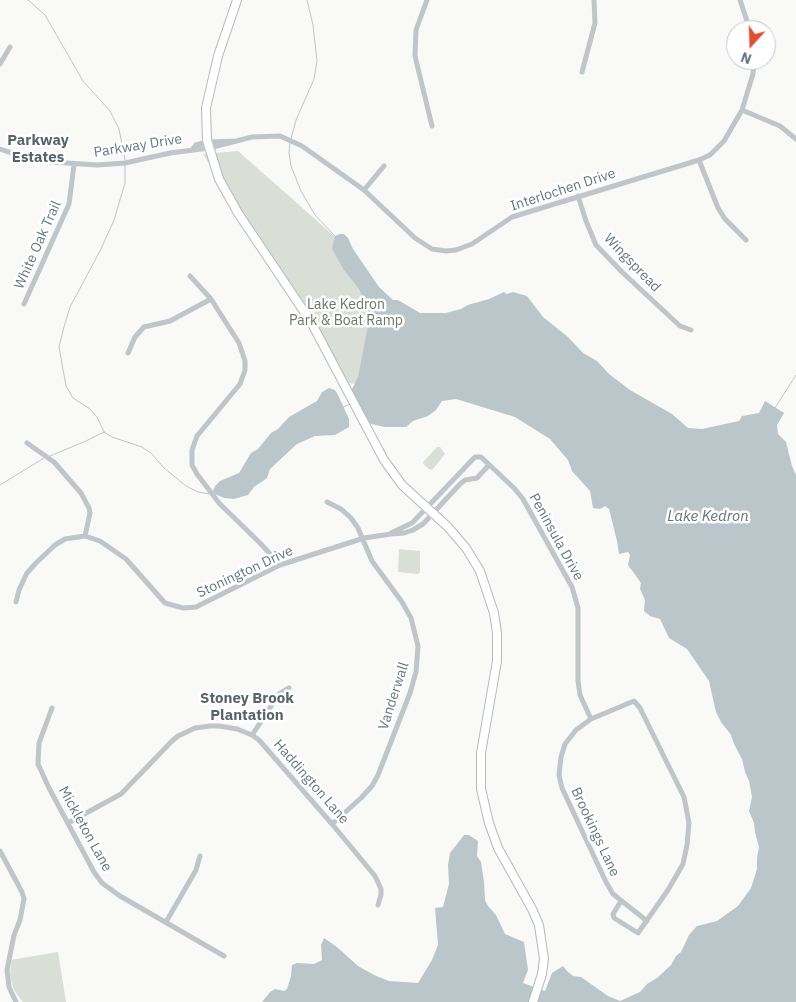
<!DOCTYPE html>
<html>
<head>
<meta charset="utf-8">
<style>
  body { margin:0 }
  #map { position:relative; width:796px; height:1002px; overflow:hidden; background:#f9f9f7; font-family:"IBM Plex Sans",sans-serif }
  canvas { display:block }
  .north { position:absolute; left:726px; top:20px; width:50px; height:50px; box-sizing:border-box; background:#fff; border:1px solid #c1c9cd; border-radius:50%; rotate:200deg; font-size:14px; font-weight:700; line-height:20px; text-align:center; color:#657781 }
  .north::after { content:''; display:block; margin:auto; width:18px; height:22px; background:#dd4f33; clip-path:polygon(50% 0,100% 100%,50% 72%,0 100%) }
</style>
</head>
<body>
<div id="map">
<canvas width="796" height="1002"></canvas>
<div class="north">N</div>
</div>
<script>
const ctx = document.querySelector('canvas').getContext('2d');
ctx.lineJoin = 'round';
function paint(path, color) {
  ctx.fillStyle = color;
  ctx.fill(path, 'evenodd');
}
function shape(rows) {
  const path = new Path2D();
  for (const r of rows) {
    path.moveTo(r[0], r[1]);
    for (let i = 2; i < r.length; i += 2) path.lineTo(r[i], r[i + 1]);
  }
  return path;
}
function stroke(path, color, width, dash) {
  ctx.strokeStyle = color;
  ctx.lineWidth = width;
  ctx.lineCap = dash ? 'butt' : 'round';
  ctx.setLineDash(dash || []);
  ctx.stroke(path);
}
function label(font, color, halo, rows, align = 'center') {
  ctx.font = font + ' "IBM Plex Sans",sans-serif';
  ctx.lineWidth = 5;
  ctx.setLineDash([]);
  ctx.textBaseline = 'middle';
  ctx.strokeStyle = halo;
  ctx.fillStyle = color;
  for (const [text, x, y, turn = 0] of rows) {
    ctx.save();
    ctx.translate(x, y);
    ctx.rotate((+turn || 0) * Math.PI / 180);
    ctx.textAlign = isNaN(turn) ? turn : align;
    if (halo) ctx.strokeText(text, 0, 0);
    ctx.fillText(text, 0, 0);
    ctx.restore();
  }
}
paint(shape([
  [238,151,341,242,384,295,362,386,340,380,203,154],
  [437,447,440,447,445,454,432,470,429,469,424,465,423,462],
  [399,549,420,551,420,572,418,574,398,572],
  [58,952,66,1002,23,1002,14,990,10,976,11,960]
]), '#d9ded6');
paint(shape([
  [340,234,344,234,348,238,353,249,379,287,393,300,398,300,420,313,446,313,461,309,468,305,489,299,504,292,507,294,513,292,527,296,543,317,568,337,583,353,597,361,609,374,630,390,672,414,688,428,702,429,739,421,742,416,759,413,765,401,784,413,777,425,778,434,786,442,792,466,796,475,796,1002,262,1002,270,992,275,989,284,991,287,989,291,976,292,965,297,963,314,964,322,960,321,945,324,938,337,947,358,966,374,975,389,981,418,983,432,960,438,945,435,908,443,907,449,884,448,865,450,853,464,835,469,835,478,841,477,856,481,862,484,882,485,900,488,906,496,915,505,934,524,942,528,970,523,983,545,991,552,973,563,966,567,971,573,976,581,977,608,996,620,1001,640,992,647,984,657,978,671,965,676,956,681,952,689,935,697,926,717,921,738,906,751,888,757,869,757,858,759,847,755,832,754,823,749,811,752,797,749,781,745,772,742,759,734,744,731,735,721,722,716,712,709,681,687,649,669,638,660,619,650,616,644,611,645,600,640,589,641,583,628,565,630,555,628,552,619,554,617,541,609,509,605,506,600,509,593,508,590,491,572,471,568,460,550,439,515,417,456,399,442,401,436,410,428,416,413,421,406,427,385,427,371,424,352,396,352,389,358,377,369,321,367,306,359,289,344,270,332,249,335,236],
  [329,388,335,390,338,395,349,419,349,427,335,435,315,436,297,444,270,469,267,478,254,487,248,495,234,499,224,498,215,494,213,491,215,486,220,481,239,473,251,453,258,449,271,433,278,429,289,417,317,401,322,392]
]), '#bac6ca');
stroke(shape([
  [28,0,45,15,83,81,110,111,119,129,125,160],
  [291,139,296,120,314,79,317,61,313,25,307,0],
  [290,142,289,153,291,166,301,191,315,215,335,236],
  [125,164,125,183,114,220,101,249,70,307,64,327,59,347,66,386,73,398,90,409,97,417,104,432,112,437,142,447,152,454,164,468,186,486,198,492,210,494],
  [343,407,350,404],
  [775,408,796,375],
  [50,456,86,441,104,432],
  [0,485,44,458]
]), '#bac6ca', 1);
const secondary = shape([
  [237,0,218,56,206,108,207,140,219,179,238,213,311,322,384,460,402,485,448,527,466,548,480,571,494,613,497,633,497,661,481,753,481,789,489,823,498,848,532,909,539,925,544,959,542,974,533,1002]
]);
stroke(secondary, '#b3b9bd', 10);
stroke(shape([
  [427,0,416,30,415,56,432,126],
  [740,0,750,30],
  [0,64,10,47],
  [582,72,595,23,594,0],
  [742,110,780,126,796,139],
  [0,149,27,158,52,162,97,165,125,163,170,153,209,148,252,137,280,136,302,146,364,190,415,238,432,249,446,251,456,250,472,244,512,217,699,160,710,155,724,141,742,110,753,74,754,60],
  [192,150,196,145,207,142,236,141],
  [699,160,718,208,725,219,746,240],
  [364,190,384,166],
  [578,196,586,221,596,245,622,272,680,326,691,330],
  [190,276,211,299,239,343,245,361,245,370,240,384,197,436,192,450,192,465,197,474,219,503,261,544,280,565],
  [24,304,69,204,74,165],
  [128,353,135,337,144,327,170,321,211,299],
  [27,443,54,462,81,493,89,508,90,513,85,536],
  [327,502,341,509,351,518,358,528,372,561,402,602,411,618,418,646,416,672,410,693,378,775,372,786,361,798,332,824],
  [391,533,412,523,475,457,481,457,514,488,523,499,572,587,578,608,578,681,580,695,591,719],
  [16,602,19,590,27,573,36,563,55,545,65,539,85,536,100,541,126,559,165,603,183,608,196,607,280,565,364,538,391,534,404,533,413,530,423,524,460,484,465,480,477,478,489,465],
  [52,708,39,743,38,764,49,788,94,872,102,883,120,896,224,956],
  [252,735,279,694,289,688],
  [68,823,121,794,172,741,178,736,195,728,210,726,219,726,237,729,252,735,259,740,332,824,375,876,381,889,381,895,378,905],
  [0,851,22,892,24,899,20,920,14,935,7,970,9,987,16,1002],
  [621,901,613,914,614,918,638,933,668,890,683,864,687,845,689,823,684,797,640,708,634,701,591,719,576,730,565,744,561,757,559,775,562,788,606,882,613,894,647,921],
  [166,922,196,870,200,856]
]), '#c0c5c9', 5);
stroke(secondary, '#fff', 8);
label('14px', '#657781', '#fff', [
  ["Parkway Drive",138,146,-9],
  ["Interlochen Drive",563,190,-18],
  ["White Oak Trail",38,245,-66],
  ["Wingspread",632,263,46],
  ["Peninsula Drive",556,537,61],
  ["Stonington Drive",245,572,-25],
  ["Vanderwall",394,696,-72],
  ["Haddington Lane",311,782,49],
  ["Mickleton Lane",85,829,61],
  ["Brookings Lane",595,832,65]
]);
label('14px', '#697964', '#fff', [
  ["Lake Kedron",346,305],
  ["Park & Boat Ramp",346,321]
]);
label('bold 15px', '#57646c', '#fff', [
  ["Parkway",38,141],
  ["Estates",38,158],
  ["Stoney Brook",247,699],
  ["Plantation",247,716]
]);
label('italic 15px', '#60767b', '#fff', [
  ["Lake Kedron",708,517]
]);
</script>
</body>
</html>
